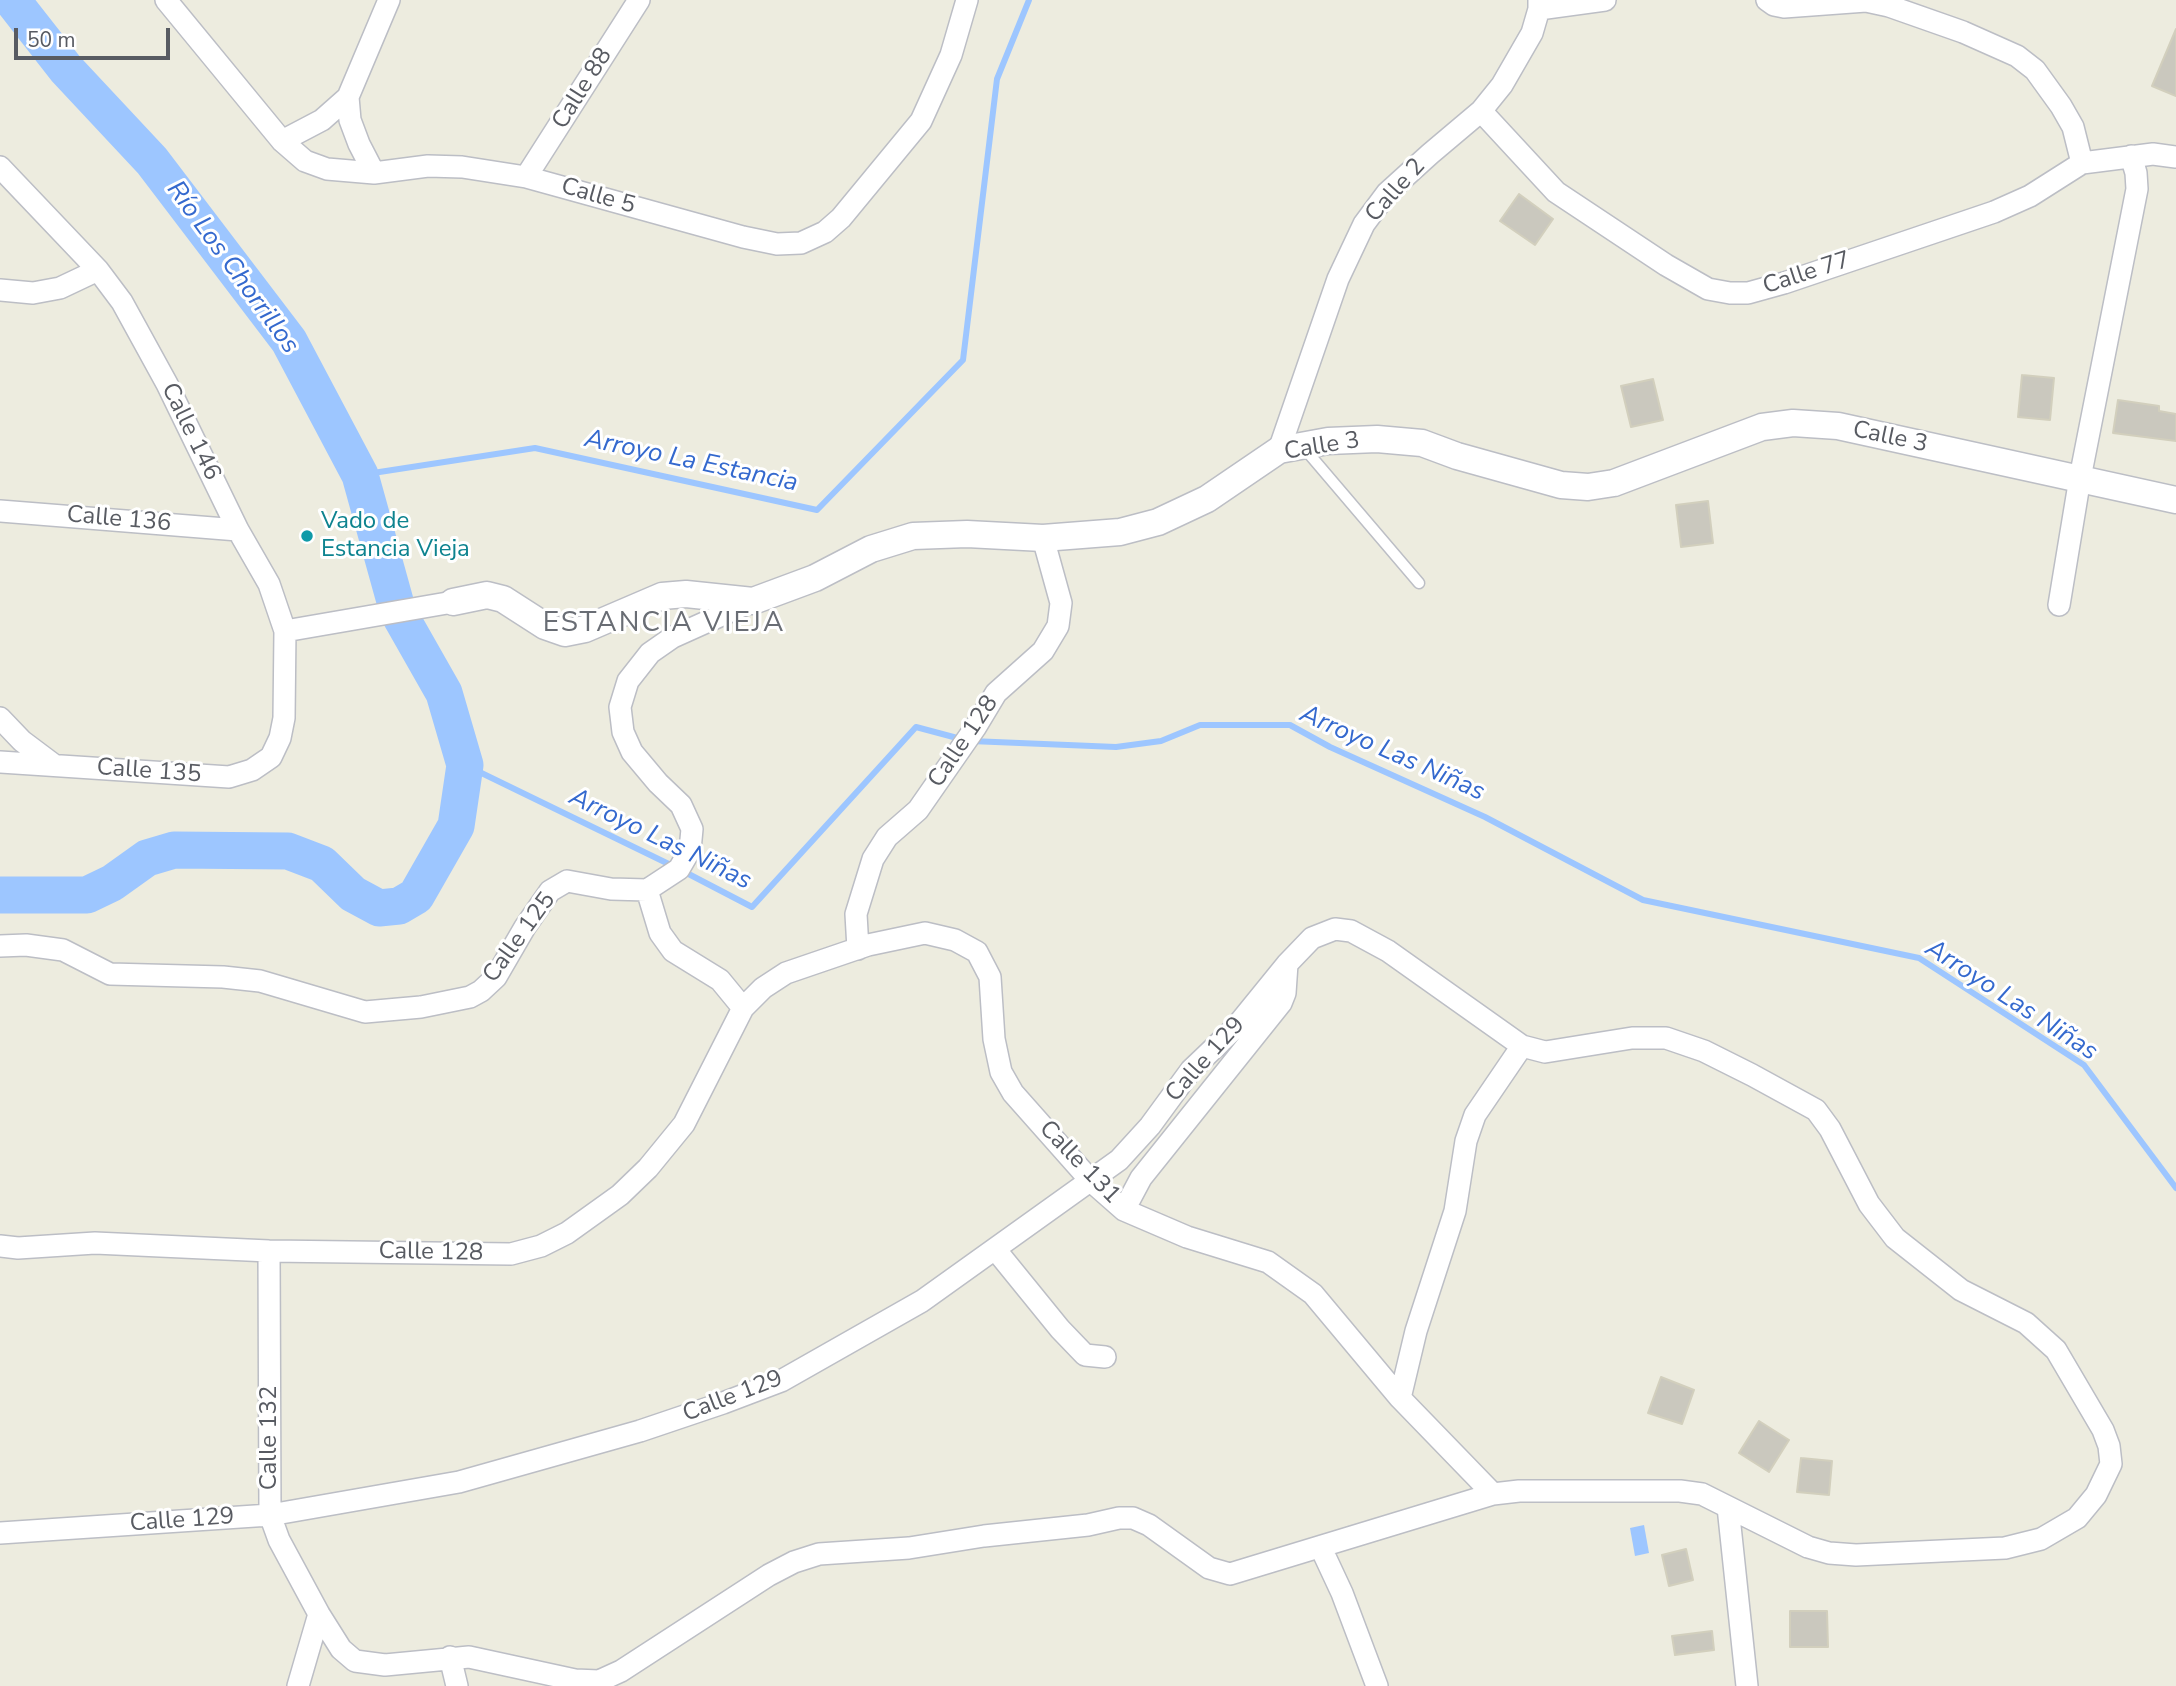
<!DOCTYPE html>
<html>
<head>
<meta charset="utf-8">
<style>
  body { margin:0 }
  #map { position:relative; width:2176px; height:1686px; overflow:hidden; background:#edecdf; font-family:"Nunito Sans",sans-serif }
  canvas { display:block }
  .scale { position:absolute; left:14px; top:28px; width:156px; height:32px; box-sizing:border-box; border:4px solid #585b62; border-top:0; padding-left:9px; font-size:21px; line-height:24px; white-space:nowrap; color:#585b62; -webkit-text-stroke:5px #fff; paint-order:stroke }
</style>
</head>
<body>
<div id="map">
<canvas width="2176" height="1686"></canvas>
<div class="scale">50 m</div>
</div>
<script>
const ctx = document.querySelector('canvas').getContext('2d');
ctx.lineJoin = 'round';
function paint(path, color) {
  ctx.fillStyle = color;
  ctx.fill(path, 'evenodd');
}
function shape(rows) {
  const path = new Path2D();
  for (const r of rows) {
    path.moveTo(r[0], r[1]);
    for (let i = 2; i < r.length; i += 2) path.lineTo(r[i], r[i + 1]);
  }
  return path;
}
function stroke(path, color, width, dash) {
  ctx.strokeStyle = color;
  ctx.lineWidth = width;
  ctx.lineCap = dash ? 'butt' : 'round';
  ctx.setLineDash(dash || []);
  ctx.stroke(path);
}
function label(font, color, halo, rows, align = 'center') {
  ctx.font = font + ' "Nunito Sans",sans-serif';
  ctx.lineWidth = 6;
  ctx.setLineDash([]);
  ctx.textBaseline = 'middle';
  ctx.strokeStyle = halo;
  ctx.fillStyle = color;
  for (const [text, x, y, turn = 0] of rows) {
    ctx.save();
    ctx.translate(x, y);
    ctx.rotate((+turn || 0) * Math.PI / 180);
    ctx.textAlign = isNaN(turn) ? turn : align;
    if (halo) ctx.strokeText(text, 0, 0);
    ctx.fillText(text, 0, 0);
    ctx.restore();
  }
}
paint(shape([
  [1644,1525,1649,1553,1635,1556,1630,1528]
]), '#9dc6ff');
stroke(shape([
  [360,475,535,448,817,510,963,360,997,79,1029,0],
  [971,741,1116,747,1161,741,1200,725,1290,725,1330,747,1485,817,1643,900,1919,958,2084,1065,2176,1188],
  [465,765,679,869,752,907,916,727,961,739]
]), '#9dc6ff', 6);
stroke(shape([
  [0,895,87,895,112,883,147,858,174,850,288,851,322,864,353,894,379,908,399,906,416,896,456,826,465,765,444,693,398,612,360,475,289,341,152,161,66,69,12,0]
]), '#9dc6ff', 37);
const building = shape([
  [2176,29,2176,96,2152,86,2176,29],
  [1519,194,1553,219,1535,245,1500,221,1519,194],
  [2022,375,2054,378,2050,420,2018,417,2022,375],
  [1653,379,1663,420,1631,427,1621,386,1653,379],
  [2118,400,2159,406,2159,411,2176,414,2176,441,2113,433,2118,400],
  [1708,501,1713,543,1681,547,1676,505,1708,501],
  [1661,1377,1694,1390,1682,1424,1648,1413,1661,1377],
  [1759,1421,1789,1440,1769,1472,1739,1453,1759,1421],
  [1801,1458,1832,1461,1829,1495,1797,1492,1801,1458],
  [1686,1549,1693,1580,1669,1586,1662,1555,1686,1549],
  [1790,1611,1827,1611,1828,1647,1790,1647,1790,1611],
  [1712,1631,1714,1650,1675,1655,1672,1636,1712,1631]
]);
paint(building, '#cac8be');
stroke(building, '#d2cfbd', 2);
const service = shape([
  [1304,448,1419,583]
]);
const minor = shape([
  [166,0,282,141,305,161,327,169,374,173,428,166,462,167,526,177,743,237,777,244,801,243,825,232,841,218,921,121,951,55,967,0],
  [1767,0,1774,5,1784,7,1866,1,1889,6,1963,32,2017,56,2035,70,2061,106,2073,127,2082,163],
  [1539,9,1605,0],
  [348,97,350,120,359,144,374,173],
  [1481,111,1556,192,1666,265,1708,289,1730,293,1748,293,1784,283,1994,212,2030,196,2082,163,2153,154,2176,157],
  [282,141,322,120,348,97,389,0],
  [0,167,98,270,122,302,167,384,238,530,269,584,285,631,284,718,280,738,271,757,252,770,229,777,0,762],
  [526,177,639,0],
  [0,290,33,293,60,288,98,270],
  [1279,450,1338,279,1364,224,1387,193,1430,154,1481,111,1502,85,1532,33,1539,9,1539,0],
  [0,511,238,530],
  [2059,605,2080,478,2137,189,2136,173,2131,156],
  [285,631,453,602],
  [0,718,22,741,54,765],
  [647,890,660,933,673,951,720,980,743,1008],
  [0,946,26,945,63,950,110,974,223,977,260,981,365,1012,421,1007,470,997,481,991,496,977,525,927,550,891,567,881,611,889,647,890,679,869,690,850,692,829,681,805,658,783,632,752,623,732,620,707,628,681,650,653,673,637,753,601],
  [858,949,856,914,873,859,887,837,918,810,975,728,996,693,1043,651,1058,626,1061,603,1043,538],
  [1124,1210,1141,1178,1281,1003,1285,993,1287,964],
  [0,1246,18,1248,95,1243,269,1251,511,1254,541,1246,567,1233,620,1195,648,1168,684,1124,743,1008,763,988,786,973,868,945,925,933,955,940,977,952,990,977,994,1039,1001,1072,1013,1093,1091,1181,1124,1210,1187,1237,1268,1262,1313,1294,1400,1398,1493,1494],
  [995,1249,1060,1329,1085,1355,1105,1357],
  [1400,1398,1416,1331,1455,1211,1466,1141,1475,1115,1522,1046],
  [1728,1507,1747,1686],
  [0,1533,270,1515,459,1482,640,1431,723,1403,781,1381,922,1301,1119,1160,1150,1126,1191,1070,1235,1028,1287,964,1312,938,1335,929,1351,931,1388,951,1522,1046,1545,1052,1632,1038,1666,1038,1704,1051,1752,1075,1816,1110,1830,1129,1869,1204,1895,1238,1961,1290,2026,1323,2056,1350,2103,1430,2109,1446,2111,1464,2096,1495,2077,1518,2041,1539,2005,1548,1856,1555,1829,1553,1808,1547,1702,1494,1680,1491,1519,1491,1493,1494,1230,1574,1209,1568,1149,1525,1133,1518,1119,1518,1088,1525,984,1536,909,1548,819,1554,794,1562,769,1575,621,1671,599,1681,575,1680,469,1657,385,1665,355,1661,341,1649,319,1614,279,1540,270,1515,269,1251],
  [1321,1548,1342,1593,1377,1686],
  [450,1657,457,1686],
  [298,1686,319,1614]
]);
const tertiary = shape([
  [453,602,487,595,503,599,545,626,565,633,585,629,662,596,686,594,753,601,815,578,871,549,913,536,967,534,1043,538,1120,532,1158,522,1207,499,1279,450,1328,441,1377,439,1422,443,1457,456,1561,485,1588,487,1614,483,1762,427,1793,423,1838,426,2176,500]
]);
stroke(service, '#bcbec5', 13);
stroke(minor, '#bcbec5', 24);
stroke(tertiary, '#bcbec5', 29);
stroke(service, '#fff', 10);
stroke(minor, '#fff', 21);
stroke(tertiary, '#fff', 26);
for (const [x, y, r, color] of [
  [307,536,7,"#0f9aa8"]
]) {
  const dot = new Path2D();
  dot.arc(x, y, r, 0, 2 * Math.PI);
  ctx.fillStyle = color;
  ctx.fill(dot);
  stroke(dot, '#fff', 2.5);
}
label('24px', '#585b62', '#fff', [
  ["Calle 88",583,89,-58],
  ["Calle 2",1396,191,-48],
  ["Calle 5",598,197,16],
  ["Calle 77",1807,274,-18],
  ["Calle 146",190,432,64],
  ["Calle 3",1890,438,12],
  ["Calle 3",1322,447,-9],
  ["Calle 136",119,520,5],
  ["Calle 128",964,742,-56],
  ["Calle 135",149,772,4],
  ["Calle 125",520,938,-54],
  ["Calle 129",1206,1060,-48],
  ["Calle 131",1079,1163,46],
  ["Calle 128",431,1253,1],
  ["Calle 129",733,1397,-21],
  ["Calle 132",270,1438,-90],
  ["Calle 129",182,1521,-4]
]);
label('24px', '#0d838f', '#fff', [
  ["Vado de",321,522],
  ["Estancia Vieja",321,550]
], 'left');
label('italic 26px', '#3469ce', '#fff', [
  ["Río Los Chorrillos",232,268,54],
  ["Arroyo La Estancia",691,462,12],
  ["Arroyo Las Niñas",1392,754,24],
  ["Arroyo Las Niñas",660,840,26],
  ["Arroyo Las Niñas",2011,1001,33]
]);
ctx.letterSpacing = '2px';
label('28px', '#696d74', '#fff', [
  ["ESTANCIA VIEJA",664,624]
]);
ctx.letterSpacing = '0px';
</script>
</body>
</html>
